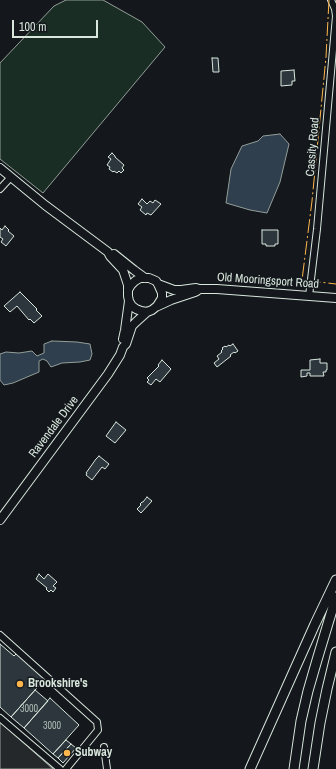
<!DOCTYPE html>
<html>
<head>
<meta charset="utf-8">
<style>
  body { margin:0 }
  #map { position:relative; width:336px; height:769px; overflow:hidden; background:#14181c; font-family:"Archivo Narrow",sans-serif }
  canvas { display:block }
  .scale { position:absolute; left:12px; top:20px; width:86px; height:18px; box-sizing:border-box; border:2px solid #d8e6dc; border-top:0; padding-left:5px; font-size:12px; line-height:14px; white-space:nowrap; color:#d8e6dc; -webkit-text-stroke:3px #14181c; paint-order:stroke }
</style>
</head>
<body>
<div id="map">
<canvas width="336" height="769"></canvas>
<div class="scale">100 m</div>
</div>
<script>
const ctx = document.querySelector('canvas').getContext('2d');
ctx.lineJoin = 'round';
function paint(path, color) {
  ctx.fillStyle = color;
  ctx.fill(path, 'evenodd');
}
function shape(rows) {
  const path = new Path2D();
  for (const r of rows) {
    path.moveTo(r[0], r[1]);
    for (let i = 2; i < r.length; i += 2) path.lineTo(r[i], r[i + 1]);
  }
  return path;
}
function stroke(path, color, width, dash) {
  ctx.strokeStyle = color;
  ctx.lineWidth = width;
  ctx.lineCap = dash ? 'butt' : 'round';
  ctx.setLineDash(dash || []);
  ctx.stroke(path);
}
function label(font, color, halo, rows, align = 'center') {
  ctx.font = font + ' "Archivo Narrow",sans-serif';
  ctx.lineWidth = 3;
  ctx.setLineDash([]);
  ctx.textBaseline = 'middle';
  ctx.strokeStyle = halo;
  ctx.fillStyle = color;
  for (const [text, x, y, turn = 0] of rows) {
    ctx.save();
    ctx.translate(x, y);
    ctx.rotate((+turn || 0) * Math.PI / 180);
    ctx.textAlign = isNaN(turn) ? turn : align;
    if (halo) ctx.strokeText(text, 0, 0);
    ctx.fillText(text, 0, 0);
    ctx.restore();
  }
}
const green = shape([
  [66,0,103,0,142,22,165,47,43,193,0,159,0,63,54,6,66,0]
]);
paint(green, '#1a2d24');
stroke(green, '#939e99', 1);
const parking = shape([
  [0,722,53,769,0,769,0,722]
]);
paint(parking, '#24282b');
stroke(parking, '#939e99', 1);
const water = shape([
  [280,134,289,144,280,182,267,213,250,210,226,203,231,169,242,146,258,141,263,136,280,134],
  [52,341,77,342,90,344,92,354,90,360,80,362,62,363,51,367,47,361,43,359,39,361,39,372,13,383,4,385,0,380,0,354,6,352,19,353,32,351,37,356,44,353,44,344,52,341]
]);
paint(water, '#2f3f4d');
stroke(water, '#939e99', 1);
const building = shape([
  [212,58,218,58,219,72,213,72,212,58],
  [294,70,295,81,292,81,292,85,281,86,281,71,294,70],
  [112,153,115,156,115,157,124,165,122,168,124,170,121,173,119,171,117,173,114,171,113,172,109,169,110,167,107,165,111,159,108,157,112,153],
  [142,199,147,204,150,201,153,203,155,200,161,204,151,215,147,213,146,215,140,210,142,207,138,204,142,199],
  [5,226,9,230,8,231,14,236,6,246,1,242,3,239,0,237,0,228,2,230,5,226],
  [262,230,278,230,278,244,275,244,275,246,266,246,266,244,262,244,262,230],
  [20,292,37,309,36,310,42,316,34,323,30,319,29,320,17,306,10,312,4,306,20,292],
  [233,344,238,351,235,353,234,352,230,355,231,356,217,367,214,363,219,359,217,356,222,352,221,351,223,349,222,348,225,346,226,347,229,345,230,346,233,344],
  [320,359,320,363,327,363,327,370,326,370,326,372,323,372,324,376,310,376,310,373,307,373,307,376,301,377,301,370,310,370,310,360,320,359],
  [162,360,171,369,160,382,156,379,151,385,147,382,149,380,147,378,159,366,158,365,162,360],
  [116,422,126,430,115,443,106,436,116,422],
  [99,456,109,464,105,469,102,467,92,480,86,475,87,473,86,473,96,459,99,456],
  [147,497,152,501,141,513,137,509,141,505,140,504,142,502,143,502,147,497],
  [39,574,44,579,48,574,57,582,53,586,56,588,53,592,51,590,49,592,46,589,47,588,36,579,39,574],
  [0,644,14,656,17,653,45,679,11,717,0,707,0,644],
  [35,690,48,701,24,728,11,717,35,690],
  [50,698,79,725,53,754,24,728,50,698],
  [66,740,71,744,58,758,53,754,66,740],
  [71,744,76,748,63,763,58,758,71,744]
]);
paint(building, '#2c363c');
stroke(building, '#d8e6dc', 1);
const minor = shape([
  [0,189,11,177],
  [309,296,317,229,336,16,335,9,331,0],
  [0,635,97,722,98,730,66,769],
  [0,718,60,769],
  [104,747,107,769]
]);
const major = shape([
  [0,168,45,205,108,252,110,256,123,270,128,285,128,296,129,301,132,306,136,309,141,311,147,312,152,310,157,306,162,298,162,293,158,284,156,281,149,278,140,278,135,281,131,285,128,290],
  [114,254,134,270,145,278],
  [158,284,174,290,181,290,196,288,199,289,217,289,336,298],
  [158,306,171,300,195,292,197,291],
  [123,339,125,330,129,301],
  [0,520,108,374,120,355,123,347,126,344,132,326,136,322,147,312]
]);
const highway = shape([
  [250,769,315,624,336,580],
  [294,769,301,721,308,691,317,660,336,597],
  [313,769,320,723,327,689,336,652]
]);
stroke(minor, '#d8e6dc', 8);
stroke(major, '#d8e6dc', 10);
stroke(highway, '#d8e6dc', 11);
stroke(minor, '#14181c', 6);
stroke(major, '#14181c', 8);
stroke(highway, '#14181c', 9);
stroke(shape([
  [329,0,326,57,312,201,302,280,336,284]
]), '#ffb74d', 1, [14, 3, 2, 3]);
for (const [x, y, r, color] of [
  [20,684,4,"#ffb74d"],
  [67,753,4,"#ffb74d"]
]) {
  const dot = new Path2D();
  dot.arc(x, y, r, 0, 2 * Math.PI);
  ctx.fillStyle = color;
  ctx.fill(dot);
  stroke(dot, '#14181c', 1.5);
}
label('10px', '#adbab4', null, [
  ["3000",29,709],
  ["3000",52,726]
]);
label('12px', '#d8e6dc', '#14181c', [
  ["Cassity Road",313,147,-85],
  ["Old Mooringsport Road",268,281,4],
  ["Ravendale Drive",54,427,-53]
]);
label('bold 12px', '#d8e6dc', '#14181c', [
  ["Brookshire's",28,684],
  ["Subway",75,753]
], 'left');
</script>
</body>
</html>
